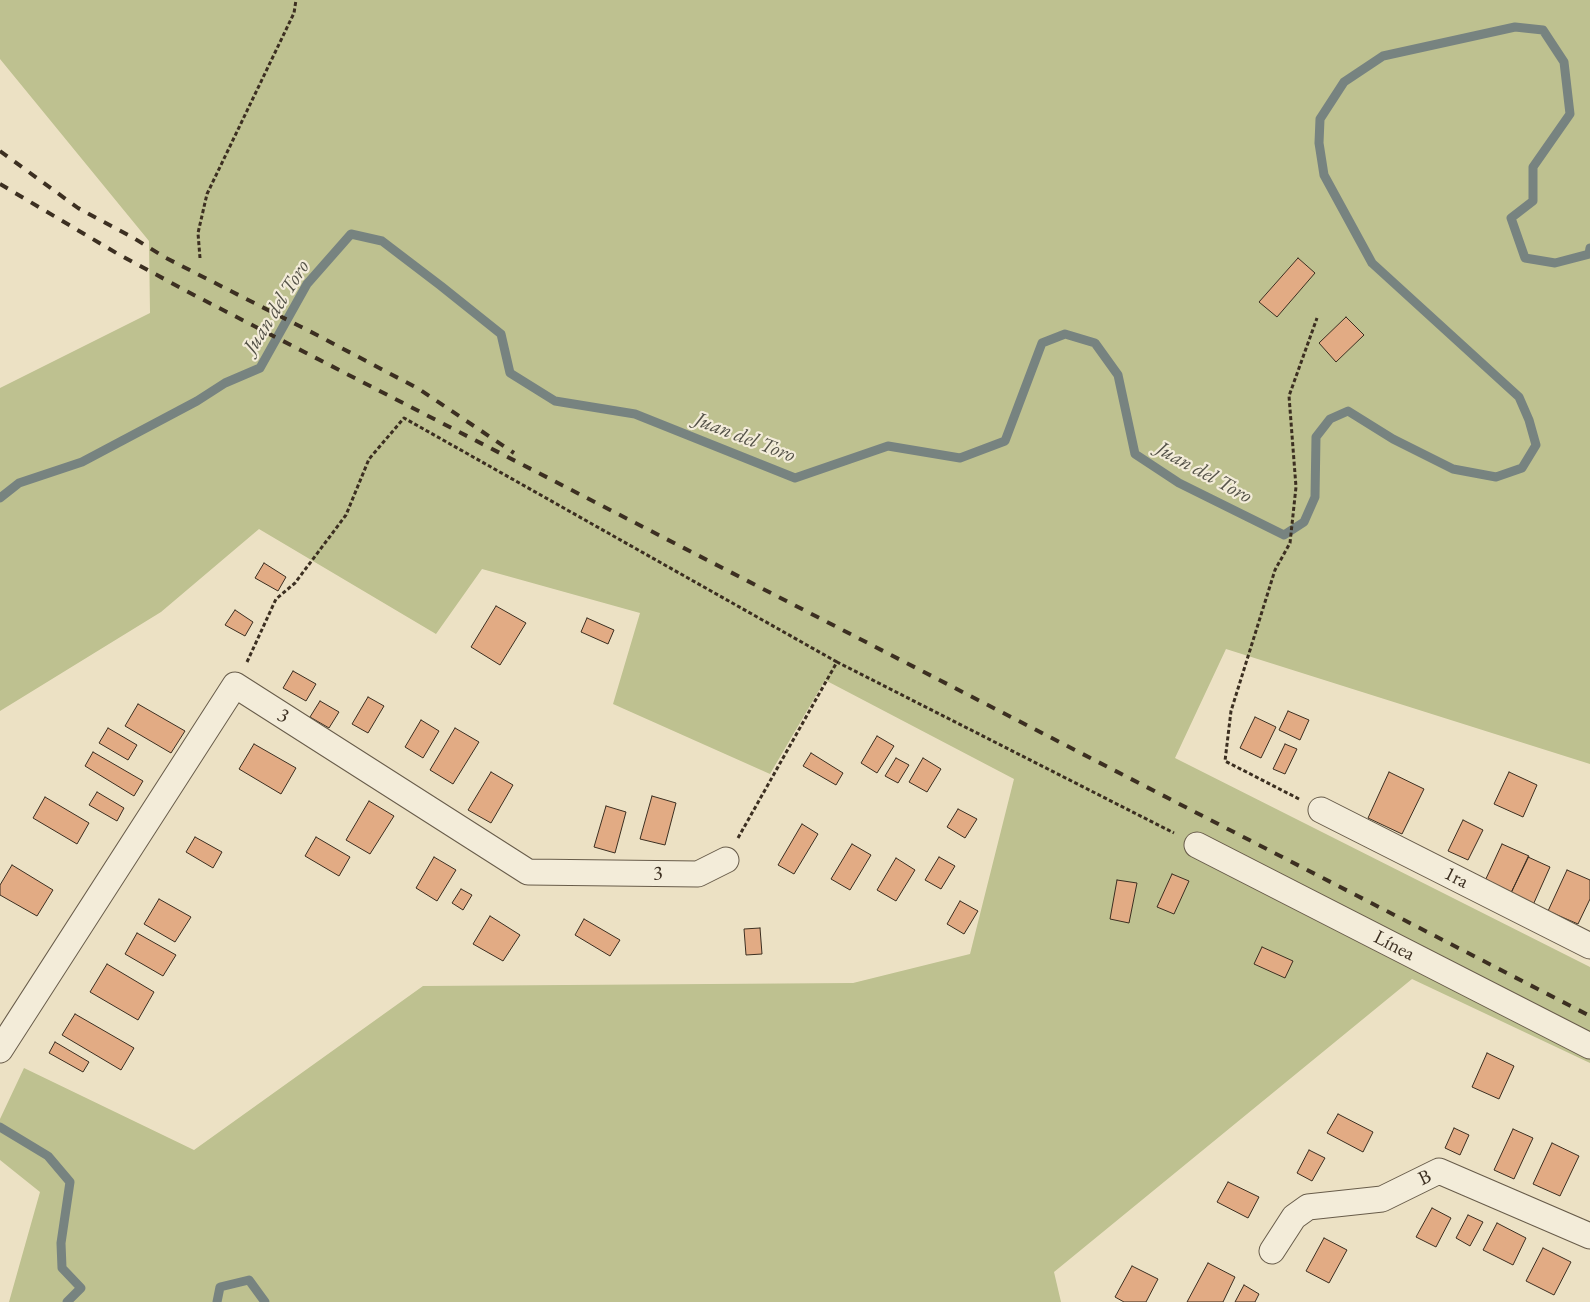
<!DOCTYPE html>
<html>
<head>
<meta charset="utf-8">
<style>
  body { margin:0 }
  canvas { display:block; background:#ece1c4 }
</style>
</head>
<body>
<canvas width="1590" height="1302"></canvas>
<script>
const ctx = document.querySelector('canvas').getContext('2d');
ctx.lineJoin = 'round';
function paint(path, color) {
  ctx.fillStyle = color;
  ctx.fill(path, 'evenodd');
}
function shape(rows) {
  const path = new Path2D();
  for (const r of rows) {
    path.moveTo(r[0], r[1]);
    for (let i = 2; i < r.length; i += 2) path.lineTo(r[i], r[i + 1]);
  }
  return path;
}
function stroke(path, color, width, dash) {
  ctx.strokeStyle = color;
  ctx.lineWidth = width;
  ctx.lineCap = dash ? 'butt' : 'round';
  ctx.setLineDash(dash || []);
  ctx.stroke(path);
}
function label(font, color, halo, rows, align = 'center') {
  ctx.font = font + ' "EB Garamond",serif';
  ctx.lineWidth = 4.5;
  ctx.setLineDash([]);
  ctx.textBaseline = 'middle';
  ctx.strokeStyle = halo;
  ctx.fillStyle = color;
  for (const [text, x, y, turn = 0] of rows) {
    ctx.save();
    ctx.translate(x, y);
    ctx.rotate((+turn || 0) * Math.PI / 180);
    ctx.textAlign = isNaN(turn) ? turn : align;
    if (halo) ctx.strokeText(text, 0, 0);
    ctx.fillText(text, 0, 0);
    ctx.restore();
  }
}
paint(shape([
  [0,0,1590,0,1590,764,1226,649,1175,758,1590,967,1590,1063,1412,979,1054,1272,1061,1302,9,1302,40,1192,0,1160,0,1119,24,1068,194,1150,423,986,853,983,970,954,1014,779,825,680,770,774,613,704,640,613,482,569,436,634,259,529,161,612,0,711,0,388,150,313,149,241,0,59]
]), '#bec190');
stroke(shape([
  [0,498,19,483,82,462,197,401,225,383,260,368,307,284,351,234,382,241,441,286,501,334,510,373,555,401,635,414,795,478,888,446,960,458,1005,441,1042,343,1065,334,1095,343,1118,375,1135,454,1179,483,1284,535,1304,522,1315,497,1316,437,1330,419,1348,411,1393,439,1453,469,1496,477,1522,468,1536,445,1529,420,1519,397,1372,263,1324,175,1319,143,1320,119,1344,82,1383,56,1515,27,1543,30,1564,62,1570,114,1533,167,1533,201,1511,218,1525,258,1555,263,1589,254,1590,248],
  [0,1127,48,1156,70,1182,61,1243,62,1268,81,1288,67,1302],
  [217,1302,220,1287,249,1280,265,1302]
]), '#778380', 9);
const building = shape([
  [1298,258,1315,273,1277,317,1259,302,1298,258],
  [1346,317,1364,335,1336,362,1319,343,1346,317],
  [264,563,286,577,278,591,255,578,264,563],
  [496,606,526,623,500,665,471,647,496,606],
  [235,610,253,622,245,636,225,625,235,610],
  [587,618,614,630,608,644,581,632,587,618],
  [293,671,316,684,306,701,283,688,293,671],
  [368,697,384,706,368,733,352,724,368,697],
  [320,701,339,712,329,728,310,717,320,701],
  [138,704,185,731,171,753,125,726,138,704],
  [1288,711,1309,720,1300,740,1279,730,1288,711],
  [1255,717,1276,727,1261,758,1240,748,1255,717],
  [421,720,439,731,423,758,405,747,421,720],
  [108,728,137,745,128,760,99,743,108,728],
  [455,728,479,742,453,784,430,770,455,728],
  [877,736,894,746,877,773,861,763,877,736],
  [254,744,296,768,281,794,239,769,254,744],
  [1285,744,1297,749,1285,774,1273,769,1285,744],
  [93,752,143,781,134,796,85,766,93,752],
  [811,753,843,773,836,785,803,766,811,753],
  [896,758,909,765,898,783,885,776,896,758],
  [923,758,941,769,927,792,909,782,923,758],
  [491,772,513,785,491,823,468,810,491,772],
  [1389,772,1424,789,1402,834,1368,818,1389,772],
  [1509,772,1537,785,1523,817,1494,804,1509,772],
  [97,792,124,808,117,821,89,805,97,792],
  [652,796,676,803,665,845,640,839,652,796],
  [45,797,89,823,77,844,33,818,45,797],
  [369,801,394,816,370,854,346,840,369,801],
  [606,806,626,812,615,853,594,847,606,806],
  [958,809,977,819,965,838,947,827,958,809],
  [1463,820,1483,830,1468,860,1448,851,1463,820],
  [802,824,818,834,794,874,778,865,802,824],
  [195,837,222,852,213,868,186,852,195,837],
  [316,837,350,857,339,876,305,856,316,837],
  [852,844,871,855,850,890,831,879,852,844],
  [1502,844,1529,856,1510,895,1484,883,1502,844],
  [434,857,456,870,437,901,416,888,434,857],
  [939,857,955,866,941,889,925,880,939,857],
  [1528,857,1550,867,1533,905,1510,895,1528,857],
  [896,858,915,870,896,901,877,890,896,858],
  [12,865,53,890,37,916,0,895,0,885,12,865],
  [1567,870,1590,880,1590,899,1578,924,1548,911,1567,870],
  [1172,874,1189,881,1174,914,1157,907,1172,874],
  [1117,880,1137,883,1129,923,1110,919,1117,880],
  [461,889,472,895,463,910,452,903,461,889],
  [159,899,191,917,175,942,144,924,159,899],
  [960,901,978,911,964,934,947,924,960,901],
  [490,916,520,935,503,961,473,944,490,916],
  [584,919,620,940,610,956,575,935,584,919],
  [760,928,762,954,746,955,744,929,760,928],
  [137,933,176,955,163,976,125,954,137,933],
  [1262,947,1293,961,1285,978,1254,964,1262,947],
  [107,964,154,992,138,1020,90,992,107,964],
  [75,1014,134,1048,121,1070,62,1035,75,1014],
  [55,1042,89,1062,83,1072,49,1053,55,1042],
  [1487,1053,1514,1066,1499,1099,1472,1087,1487,1053],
  [1338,1114,1373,1132,1363,1152,1327,1133,1338,1114],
  [1454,1128,1469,1135,1460,1155,1445,1148,1454,1128],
  [1513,1129,1533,1138,1514,1179,1494,1170,1513,1129],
  [1552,1143,1579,1156,1560,1196,1533,1184,1552,1143],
  [1309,1150,1325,1158,1312,1181,1297,1173,1309,1150],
  [1228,1182,1259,1197,1248,1218,1217,1202,1228,1182],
  [1432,1208,1451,1218,1436,1247,1416,1237,1432,1208],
  [1468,1215,1483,1222,1470,1246,1456,1238,1468,1215],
  [1497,1223,1526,1238,1513,1265,1483,1250,1497,1223],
  [1324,1238,1347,1250,1329,1283,1306,1271,1324,1238],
  [1543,1248,1571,1262,1554,1295,1526,1281,1543,1248],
  [1208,1263,1235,1277,1223,1302,1187,1302,1208,1263],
  [1132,1266,1158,1279,1146,1302,1124,1302,1115,1297,1132,1266],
  [1244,1285,1259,1294,1255,1302,1235,1302,1244,1285]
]);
paint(building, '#e2ab84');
stroke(building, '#3c2f21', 1);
const street = shape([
  [1321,810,1590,946],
  [1197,845,1590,1046],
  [0,1050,235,685,528,872,698,874,726,860],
  [1272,1251,1294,1217,1308,1207,1382,1199,1439,1171,1590,1236]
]);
stroke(street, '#685c4a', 27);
stroke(shape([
  [200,258,198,233,207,194,294,13,296,0],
  [247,662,276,599,295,583,346,515,369,459,404,418,837,662],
  [1299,799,1225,761,1231,711,1275,570,1290,543,1296,487,1289,396,1317,318],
  [738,838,837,662,1174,833]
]), '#3c2f21', 3, [4, 2.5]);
stroke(street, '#f3ecd9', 25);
stroke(shape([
  [0,151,78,208,132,237,166,258,317,335,419,389,514,453],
  [0,184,118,254,192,294,1590,1016]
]), '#3c2f21', 4, [9, 9]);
label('20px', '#3c2f21', '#f3ecd9', [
  ["3",283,716,33],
  ["3",658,874,1],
  ["1ra",1456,878,27],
  ["Línea",1394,946,27],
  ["B",1425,1178,-25]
]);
label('italic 21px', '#545248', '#f3ecd9', [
  ["Juan del Toro",277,307,-58],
  ["Juan del Toro",745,438,21],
  ["Juan del Toro",1204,473,29]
]);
</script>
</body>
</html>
